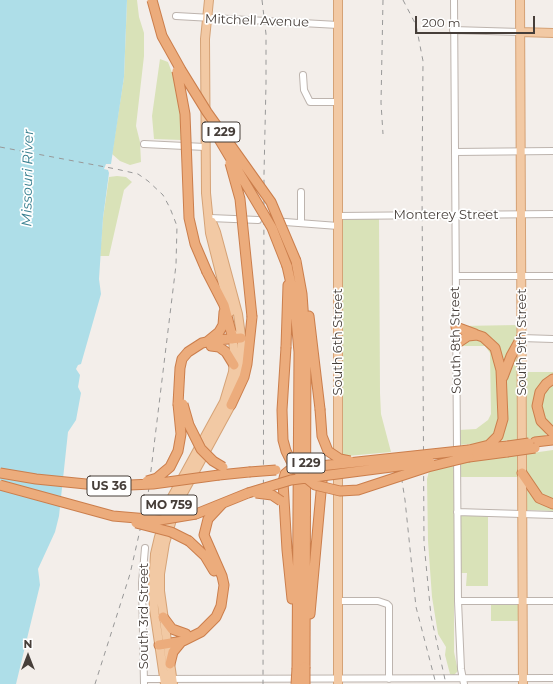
<!DOCTYPE html>
<html>
<head>
<meta charset="utf-8">
<style>
  body { margin:0 }
  #map { position:relative; width:553px; height:684px; overflow:hidden; background:#f3eeea; font-family:Montserrat,sans-serif }
  canvas { display:block }
  .north { position:absolute; left:8px; top:636px; width:40px; height:40px; -webkit-text-stroke:3px #fff; paint-order:stroke; rotate:0deg; font-size:11px; font-weight:700; line-height:16px; text-align:center; color:#463e39 }
  .north::after { content:''; display:block; margin:auto; width:14px; height:18px; background:#463e39; clip-path:polygon(50% 0,100% 100%,50% 72%,0 100%) }
  .scale { position:absolute; left:415px; top:16px; width:120px; height:18px; box-sizing:border-box; border:2px solid #463e39; border-top:0; padding-left:5px; font-size:12px; line-height:14px; white-space:nowrap; color:#463e39; -webkit-text-stroke:3px #fff; paint-order:stroke }
</style>
</head>
<body>
<div id="map">
<canvas width="553" height="684"></canvas>
<div class="north">N</div>
<div class="scale">200 m</div>
</div>
<script>
const ctx = document.querySelector('canvas').getContext('2d');
ctx.lineJoin = 'round';
function paint(path, color) {
  ctx.fillStyle = color;
  ctx.fill(path, 'evenodd');
}
function shape(rows) {
  const path = new Path2D();
  for (const r of rows) {
    path.moveTo(r[0], r[1]);
    for (let i = 2; i < r.length; i += 2) path.lineTo(r[i], r[i + 1]);
  }
  return path;
}
function stroke(path, color, width, dash) {
  ctx.strokeStyle = color;
  ctx.lineWidth = width;
  ctx.lineCap = dash ? 'butt' : 'round';
  ctx.setLineDash(dash || []);
  ctx.stroke(path);
}
function label(font, color, halo, rows, align = 'center') {
  ctx.font = font + ' Montserrat,sans-serif';
  ctx.lineWidth = 3.5;
  ctx.setLineDash([]);
  ctx.textBaseline = 'middle';
  ctx.strokeStyle = halo;
  ctx.fillStyle = color;
  for (const [text, x, y, turn = 0] of rows) {
    ctx.save();
    ctx.translate(x, y);
    ctx.rotate((+turn || 0) * Math.PI / 180);
    ctx.textAlign = isNaN(turn) ? turn : align;
    if (halo) ctx.strokeText(text, 0, 0);
    ctx.fillText(text, 0, 0);
    ctx.restore();
  }
}
paint(shape([
  [127,0,137,0,139,17,144,33,144,56,136,126,140,142,141,162,130,165,120,161,112,154,124,77],
  [160,59,168,62,178,89,180,110,181,140,154,139,152,116],
  [117,176,126,177,132,182,124,190,109,256,100,256,103,218,109,177],
  [379,217,380,393,381,414,391,452,348,456,343,455,341,221,342,219],
  [518,325,516,339,503,370,496,346,460,326],
  [479,337,496,356,499,415,495,435,484,443,459,445,459,430,476,429,488,420,491,414,490,353,485,346,462,346,461,344,462,342],
  [518,350,518,440,497,441,504,384],
  [525,372,553,372,553,377,538,392,547,434,543,437,525,439],
  [553,381,553,429,543,419,540,399],
  [553,450,553,501,543,498,530,482,525,467,525,454],
  [519,455,519,477,460,477,460,463],
  [454,463,454,652,458,671,454,675,450,674,445,655,446,647,438,634,432,597,428,541,427,479,430,467],
  [525,485,553,505,553,511,526,510],
  [462,514,488,515,488,586,466,586,467,573,460,573,459,516],
  [491,603,519,604,519,621,491,621]
]), '#d9e2b8');
paint(shape([
  [0,0,127,0,124,77,111,164,106,164,104,169,108,170,109,173,103,218,99,279,101,294,81,364,78,365,76,369,80,375,78,387,81,393,76,420,68,432,59,516,55,532,38,569,40,585,16,684,0,684]
]), '#aedee8');
const minor = shape([
  [454,0,458,601,461,669,464,684],
  [176,16,338,25],
  [453,30,520,32],
  [303,75,304,90,310,102,338,102],
  [144,144,205,147],
  [455,152,553,151],
  [338,216,553,214],
  [210,218,258,220],
  [272,221,338,226],
  [301,223,301,192],
  [456,276,553,276],
  [521,338,553,339],
  [457,512,553,515],
  [338,601,378,601,387,604,389,606,389,679],
  [458,601,553,601],
  [144,679,553,678],
  [144,684,142,583,145,548]
]);
const major = shape([
  [209,0,205,39,206,193,210,233,230,312],
  [520,0,523,684],
  [520,32,553,33],
  [165,684,154,609,153,588,155,554,159,537,172,497,224,402,233,372,234,355,233,334],
  [173,684,160,591,160,574,165,543,176,506,231,405,241,362,242,343,238,314,216,232,212,222],
  [338,684,338,0]
]);
const highway = shape([
  [296,261,302,294,306,351,305,667],
  [287,266,294,297,299,352,297,668],
  [207,272,224,305,233,339],
  [309,316,320,409],
  [456,327,475,334],
  [208,341,219,332,223,325,224,312],
  [456,344,468,336,477,335,483,337,495,348,501,370,503,419,498,436,489,445,469,450],
  [211,346,219,347,226,352,234,365],
  [286,347,288,285],
  [503,377,511,356,521,338],
  [553,379,546,384,540,392,537,406,541,421,553,433],
  [178,404,180,368,182,359,188,352,202,343,216,340,241,338],
  [231,405,244,377,247,364,252,317],
  [535,442,553,440],
  [487,448,508,446],
  [469,457,507,452],
  [291,469,285,474,283,482,287,550,292,599],
  [522,473,539,498,553,504],
  [219,475,249,472],
  [196,514,248,493],
  [189,541,205,556,214,571],
  [310,614,322,481,322,476,315,467],
  [163,617,172,629,186,634],
  [159,645,183,641,201,632,216,617,221,606,224,585,222,576,204,535,208,519,222,504],
  [170,664,173,652,182,641]
]);
stroke(minor, '#bdb4ae', 8);
stroke(major, '#d5a276', 10);
stroke(highway, '#cb7e4c', 11);
stroke(minor, '#fff', 6);
stroke(major, '#f2c9a4', 8);
stroke(highway, '#ecac7c', 9);
stroke(shape([
  [262,0,266,34,266,84,264,174,263,684],
  [383,0,381,103,383,134],
  [403,0,416,25,423,61,422,185,424,543,431,616,446,684],
  [0,147,116,169,138,174,148,181,163,195,170,208,177,226,176,265,148,495,130,574,95,684],
  [400,468,405,500,416,607,436,684]
]), '#989898', 1, [5, 5]);
const highwayBridge = shape([
  [152,0,162,36,181,70,207,112,271,202,296,261],
  [177,71,185,114,189,218,195,244,207,272],
  [216,134,272,228,287,266],
  [230,163,240,199,252,317],
  [286,347,282,410,283,440,286,451,293,465,300,473,315,485,340,491,358,490,428,467,469,457],
  [183,404,189,425,201,449,213,461,223,467],
  [320,409,322,436,328,451,340,459,350,461],
  [508,446,529,443],
  [507,452,535,448],
  [292,469,469,450],
  [249,472,276,470],
  [0,473,36,479,106,486,153,484,219,475],
  [147,481,157,478,164,472,170,467,178,451,181,434,178,404],
  [0,485,113,516,160,520,196,514],
  [248,493,291,480,430,462],
  [256,493,272,495,281,501],
  [136,523,171,532,189,541],
  [296,684,297,668],
  [305,684,305,667]
]);
stroke(highwayBridge, '#cb7e4c', 11, []);
stroke(highwayBridge, '#ecac7c', 9);
for (const [x, y, w] of [
  [221,132,38],
  [306,463,38],
  [109,486,44],
  [169,505,56]
]) {
  const box = new Path2D();
  box.roundRect(x - w / 2, y - 10, w, 20, 3);
  ctx.fillStyle = '#fff';
  ctx.fill(box);
  stroke(box, '#463e39', 1);
}
label('bold 12px', '#463e39', null, [
  ["I 229",221,132],
  ["I 229",306,463],
  ["US 36",109,486],
  ["MO 759",169,505]
]);
label('13px', '#463e39', '#fff', [
  ["Mitchell Avenue",257,21,2],
  ["Monterey Street",446,215],
  ["South 8th Street",456,340,-91],
  ["South 6th Street",338,342,-90],
  ["South 9th Street",522,342,-90],
  ["South 3rd Street",144,616,-90]
]);
label('italic 14px', '#387f8f', '#fff', [
  ["Missouri River",28,178,-89]
]);
</script>
</body>
</html>
